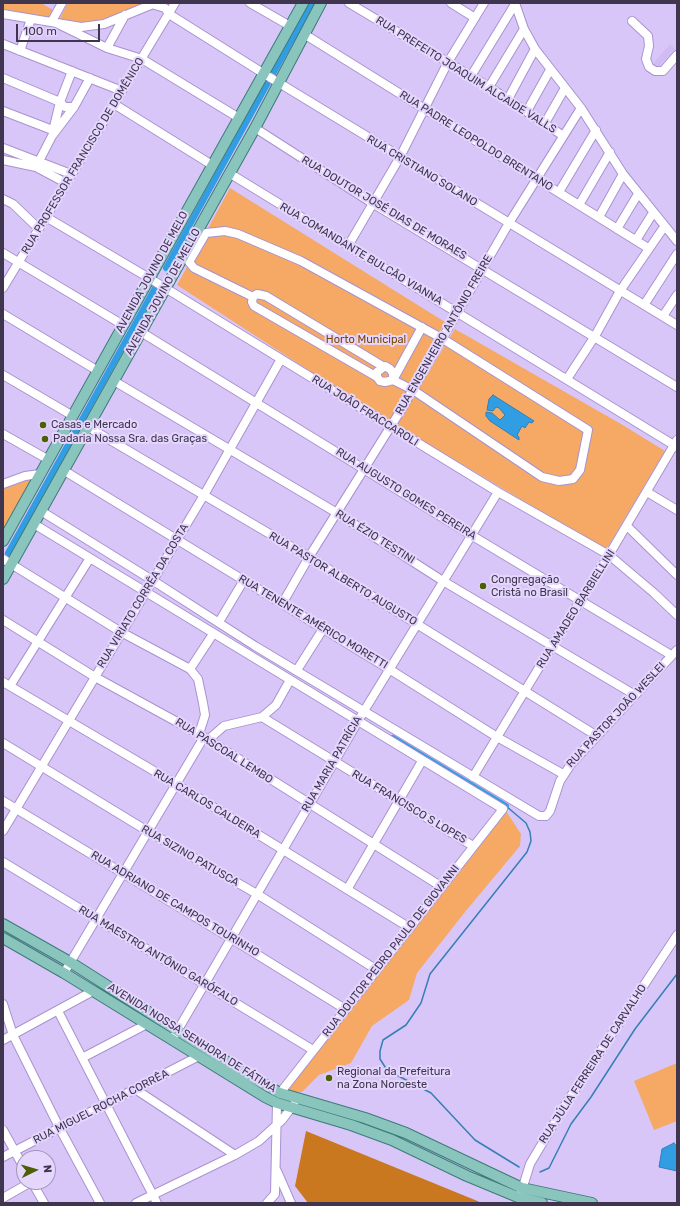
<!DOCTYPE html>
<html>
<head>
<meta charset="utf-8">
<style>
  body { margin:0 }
  #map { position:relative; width:680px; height:1206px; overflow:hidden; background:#d9c6f9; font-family:Rubik,sans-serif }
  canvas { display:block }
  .frame { position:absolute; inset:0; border:4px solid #3f354f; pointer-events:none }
  .north { position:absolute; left:16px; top:1150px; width:40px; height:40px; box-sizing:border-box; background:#e4d6fd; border:1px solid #a296b7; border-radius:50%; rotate:85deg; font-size:11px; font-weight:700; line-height:16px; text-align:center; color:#3f354f }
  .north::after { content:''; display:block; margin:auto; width:14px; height:18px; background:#4d5f04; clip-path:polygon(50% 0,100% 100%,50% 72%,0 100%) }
  .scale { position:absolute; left:16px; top:24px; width:84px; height:18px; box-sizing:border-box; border:2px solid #3f354f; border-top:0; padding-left:5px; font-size:12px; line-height:14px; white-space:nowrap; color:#3f354f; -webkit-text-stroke:3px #e4d6fd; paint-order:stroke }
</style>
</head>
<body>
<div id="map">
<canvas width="680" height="1206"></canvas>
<div class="frame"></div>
<div class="north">N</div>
<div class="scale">100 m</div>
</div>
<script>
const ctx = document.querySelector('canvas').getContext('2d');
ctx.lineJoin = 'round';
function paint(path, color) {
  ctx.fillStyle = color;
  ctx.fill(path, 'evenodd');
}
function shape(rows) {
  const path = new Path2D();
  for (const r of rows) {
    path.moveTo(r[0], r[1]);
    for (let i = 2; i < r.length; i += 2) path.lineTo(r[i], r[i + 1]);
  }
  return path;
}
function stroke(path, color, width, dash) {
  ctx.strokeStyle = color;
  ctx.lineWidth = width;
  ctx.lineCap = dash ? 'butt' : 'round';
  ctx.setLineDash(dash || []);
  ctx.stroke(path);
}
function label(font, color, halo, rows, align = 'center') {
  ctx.font = font + ' Rubik,sans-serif';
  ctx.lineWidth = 4;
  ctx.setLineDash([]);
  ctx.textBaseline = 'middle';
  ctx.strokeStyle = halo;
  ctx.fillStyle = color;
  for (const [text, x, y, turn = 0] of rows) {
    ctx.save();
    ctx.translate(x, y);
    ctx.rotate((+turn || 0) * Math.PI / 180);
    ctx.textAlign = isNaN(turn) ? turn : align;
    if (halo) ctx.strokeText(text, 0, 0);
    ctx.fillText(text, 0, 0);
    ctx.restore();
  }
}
paint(shape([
  [670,44,675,49,655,71,650,67]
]), '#d0bbf4');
paint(shape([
  [3,3,41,3,53,10,49,18,3,9],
  [68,3,142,3,141,6,91,23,59,20],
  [230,188,445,322,390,423,177,285],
  [455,329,621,424,665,451,606,550,396,425],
  [36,477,4,531,3,489,6,486],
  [504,808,521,834,520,846,465,912,417,973,409,1000,372,1026,351,1063,319,1075,302,1092,280,1093],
  [677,1063,677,1121,654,1130,634,1081]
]), '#f5a964');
paint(shape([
  [306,1131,475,1200,482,1203,308,1203,295,1186]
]), '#ca7820');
const water = shape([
  [493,395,534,421,532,423,529,422,525,428,522,426,517,435,519,437,519,440,490,421,486,416,486,412,492,413,500,420,505,415,499,408,496,407,493,411,487,410,489,399,493,395],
  [674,1143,677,1147,677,1171,659,1167,662,1149,674,1143]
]);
paint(water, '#319de2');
stroke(water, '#357eb6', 1);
stroke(shape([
  [506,806,526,823,530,832,531,841,527,852,430,974,421,1003,406,1025,383,1040,380,1051,380,1059,387,1070,431,1093,475,1140,519,1167],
  [540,1172,549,1168,571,1124,591,1097,635,1029,677,974]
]), '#357eb6', 1.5);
stroke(shape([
  [166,268,312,3],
  [8,553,155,288],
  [393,738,506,806]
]), '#319de2', 6);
const minor = shape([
  [148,3,165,8,169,14,266,75,677,325],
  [250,3,290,26],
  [349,3,489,87,562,135],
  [451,3,475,18],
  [515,3,524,29,535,49,581,108,623,174,677,241],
  [3,14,81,27,104,24,153,4],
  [52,21,107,48,142,59,239,118],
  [52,21,62,3],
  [632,21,648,36,649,46,646,59,649,67,655,71,663,71,677,55],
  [304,34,648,248],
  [3,44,122,91],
  [107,48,125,15],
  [20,51,31,19],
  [471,76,515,4],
  [3,78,60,102,65,107,74,107],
  [489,87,524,29],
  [508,99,535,49],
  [114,104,212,165],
  [3,111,55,131],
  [527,111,550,70],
  [545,123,565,88],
  [255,128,372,203,677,387],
  [53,131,60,102,72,71],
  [3,148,71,174],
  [3,160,36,167,66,183],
  [36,167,52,136,74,107,90,78],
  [229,173,677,447],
  [559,192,596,130],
  [3,199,13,204,38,228],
  [579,205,610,152],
  [46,217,149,278,498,492,609,555,654,593,677,615],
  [599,217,623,174],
  [617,229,638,194],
  [636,240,653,213],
  [348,246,400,157,448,62,484,3],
  [3,253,123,325],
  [3,288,175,3],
  [253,297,194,268,189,262,206,233,225,231,238,234,301,261,443,339,588,430,580,470,573,479,559,481,542,477,413,390,393,380],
  [644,305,677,254],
  [3,314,98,371],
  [663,316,677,295],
  [141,332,471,535,671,655],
  [3,375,73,416],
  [377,377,254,306,252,302,253,297,257,294,266,296,384,367],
  [567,379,595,336,620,291,664,227],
  [393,380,393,373,390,369,385,366,377,372,377,377,380,381,385,382,393,380,422,327],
  [114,381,337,513,443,581,635,695],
  [88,427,309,557,597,736],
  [3,434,49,460],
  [63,470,389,669,497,737,563,774],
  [3,484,25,476,40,474],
  [647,492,677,510],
  [41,511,152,580,255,646,539,816,546,816,550,811,560,781,571,764,677,650],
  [34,524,503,809,280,1093],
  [627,526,677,575],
  [3,559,121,632,190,669,198,679,203,703,205,715,199,734],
  [282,604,309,557,401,410,509,223,581,108],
  [3,620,95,677,199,734,442,887],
  [219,622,244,580],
  [190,669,213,634],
  [297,670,323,629],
  [3,682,176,784,410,928],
  [10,686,90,558],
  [262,717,473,846],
  [208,740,224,726,262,717,276,705,290,680],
  [3,743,149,832,257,894,377,970],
  [473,777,552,646,609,555,677,440],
  [3,801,232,939,345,1009],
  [3,831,204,495,281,359],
  [3,862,313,1050],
  [348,888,422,761],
  [64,973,204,737],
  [3,1004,13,1035,60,1129,100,1203],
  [58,1011,157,1203],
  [3,1040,93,991],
  [172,1040,364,711,498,492],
  [82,1058,147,1024],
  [135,1089,235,1155],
  [3,1130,24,1168],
  [3,1157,199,1056],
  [277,1171,291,1203],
  [32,1182,44,1203],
  [521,1193,530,1164,565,1105,677,935],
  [3,1198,31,1182],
  [136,1203,235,1155,259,1141,282,1120,294,1104],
  [267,1203,275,1194,277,1103]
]);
const major = shape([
  [3,541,303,3],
  [3,579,255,128,321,3],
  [3,924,70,962,246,1074,280,1093,365,1118,406,1133,522,1188,592,1203],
  [3,938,64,973,265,1097,277,1103,351,1125,392,1140,467,1176,520,1198,542,1203]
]);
stroke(minor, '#a992cf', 10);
stroke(major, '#3c7a79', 12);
stroke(minor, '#fff', 8);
stroke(major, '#89c5bc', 10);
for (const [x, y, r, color] of [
  [43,425,4,"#4d5f04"],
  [45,439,4,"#4d5f04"],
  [483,586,4,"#4d5f04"],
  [329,1078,4,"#4d5f04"]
]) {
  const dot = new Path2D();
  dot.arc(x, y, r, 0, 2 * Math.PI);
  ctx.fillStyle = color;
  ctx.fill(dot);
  stroke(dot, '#e4d6fd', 1.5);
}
label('11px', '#3f354f', '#e4d6fd', [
  ["RUA PREFEITO JOAQUIM ALCAIDE VALLS",466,75,32],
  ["RUA PADRE LEOPOLDO BRENTANO",476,141,32],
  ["RUA PROFESSOR FRANCISCO DE DOMÊNICO",83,156,-59],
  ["RUA CRISTIANO SOLANO",422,171,31],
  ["RUA DOUTOR JOSÉ DIAS DE MORAES",384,208,31],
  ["RUA COMANDANTE BULCÃO VIANNA",361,254,31],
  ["AVENIDA JOVINO DE MELO",152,272,-61],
  ["AVENIDA JOVINO DE MELLO",163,292,-61],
  ["RUA ENGENHEIRO ANTÔNIO FREIRE",444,335,-60],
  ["RUA JOÃO FRACCAROLI",365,411,32],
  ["RUA AUGUSTO GOMES PEREIRA",406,494,32],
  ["RUA ÉZIO TESTINI",375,537,32],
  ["RUA PASTOR ALBERTO AUGUSTO",343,579,31],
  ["RUA VIRIATO CORRÊA DA COSTA",143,596,-59],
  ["RUA AMADEO BARBIELLINI",576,609,-58],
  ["RUA TENENTE AMÉRICO MORETTI",313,622,31],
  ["RUA PASTOR JOÃO WESLEI",616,715,-47],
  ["RUA PASCOAL LEMBO",224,751,32],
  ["RUA MARIA PATRÍCIA",332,764,-60],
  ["RUA CARLOS CALDEIRA",207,804,31],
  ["RUA FRANCISCO S LOPES",409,807,31],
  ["RUA SIZINO PATUSCA",190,856,30],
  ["RUA ADRIANO DE CAMPOS TOURINHO",175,904,31],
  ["RUA DOUTOR PEDRO PAULO DE GIOVANNI",391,951,-52],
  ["RUA MAESTRO ANTÔNIO GARÓFALO",158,956,31],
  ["AVENIDA NOSSA SENHORA DE FÁTIMA",192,1038,32],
  ["RUA JÚLIA FERREIRA DE CARVALHO",593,1064,-57],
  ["RUA MIGUEL ROCHA CORRÊA",101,1107,-27]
]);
label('11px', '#7b4504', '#e4d6fd', [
  ["Horto Municipal",366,340]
]);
label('11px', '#3f354f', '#e4d6fd', [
  ["Casas e Mercado",51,425],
  ["Padaria Nossa Sra. das Graças",53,439],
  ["Congregação",491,580],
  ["Cristã no Brasil",491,593],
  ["Regional da Prefeitura",337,1072],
  ["na Zona Noroeste",337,1085]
], 'left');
</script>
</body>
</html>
